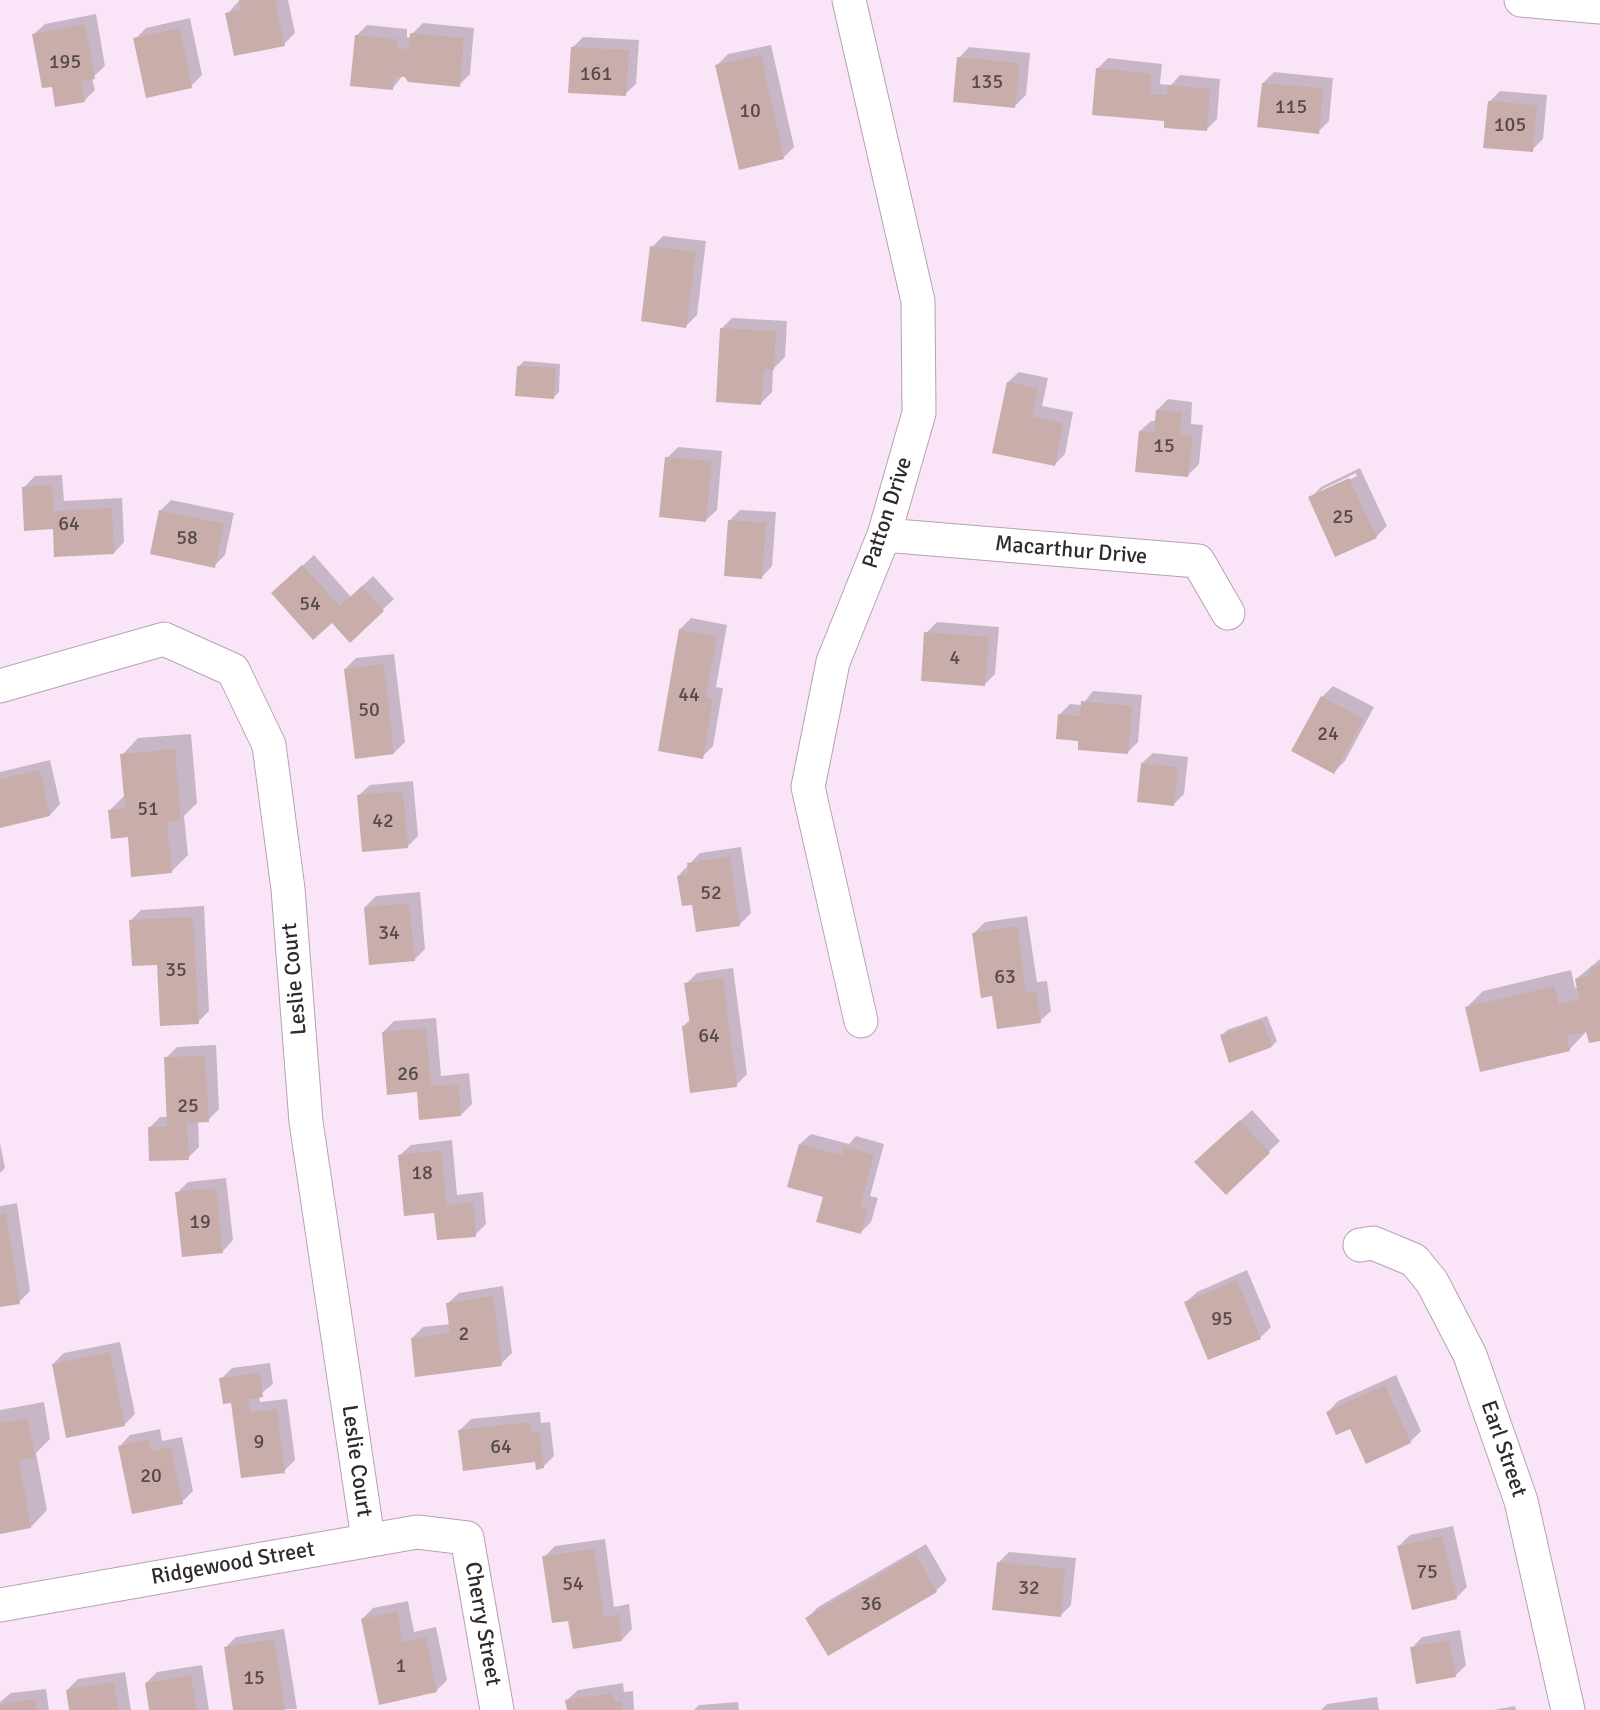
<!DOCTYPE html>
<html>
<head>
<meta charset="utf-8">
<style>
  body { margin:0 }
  canvas { display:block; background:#f9e5f7 }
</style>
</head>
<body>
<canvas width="1600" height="1710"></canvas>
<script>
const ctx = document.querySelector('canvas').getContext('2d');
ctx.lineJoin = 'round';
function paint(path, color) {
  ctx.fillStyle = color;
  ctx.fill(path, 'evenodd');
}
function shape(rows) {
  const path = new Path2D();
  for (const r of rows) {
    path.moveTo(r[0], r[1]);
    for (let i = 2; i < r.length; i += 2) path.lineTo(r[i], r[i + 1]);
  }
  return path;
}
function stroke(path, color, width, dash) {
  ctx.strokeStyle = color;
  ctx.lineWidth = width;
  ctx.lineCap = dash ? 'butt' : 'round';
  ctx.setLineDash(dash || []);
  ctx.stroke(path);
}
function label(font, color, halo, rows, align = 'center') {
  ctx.font = font + ' Signika,sans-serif';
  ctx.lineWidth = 6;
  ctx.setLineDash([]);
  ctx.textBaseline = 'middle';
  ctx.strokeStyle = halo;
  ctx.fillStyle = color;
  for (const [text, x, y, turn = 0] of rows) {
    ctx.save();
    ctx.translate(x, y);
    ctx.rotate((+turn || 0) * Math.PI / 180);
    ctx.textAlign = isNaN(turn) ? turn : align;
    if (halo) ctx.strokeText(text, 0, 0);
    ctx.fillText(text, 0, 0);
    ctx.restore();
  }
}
paint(shape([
  [240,0,288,0,295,33,284,44,227,14],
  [96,14,105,66,92,78,95,90,84,101,53,85,34,34,45,24],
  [190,18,202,75,191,86,135,39,146,28],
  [423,23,474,28,470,74,459,85,403,75,392,89,356,36,367,25,407,29,407,37,412,38,412,34],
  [583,37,639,40,636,84,625,94,572,48],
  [771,45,794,147,783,158,717,65,728,54],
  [969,47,1030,53,1026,95,1015,106,959,58],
  [1108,58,1162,64,1160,84,1171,85,1180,75,1220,79,1217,119,1206,130,1166,120,1097,69],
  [1274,72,1333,78,1329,121,1318,132,1263,83],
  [1500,91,1547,95,1543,139,1532,150,1489,102],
  [663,236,706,241,697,315,686,326,652,247],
  [732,318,787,321,785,357,773,369,772,392,761,403,721,329],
  [524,361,560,364,559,392,554,397,519,366],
  [1019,372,1048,378,1042,406,1073,412,1065,454,1054,465,1008,382],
  [1168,399,1192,402,1191,424,1203,425,1199,464,1188,475,1140,431,1151,421,1156,421,1157,410],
  [678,447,722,451,717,510,706,520,667,458],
  [1360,468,1387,526,1376,537,1310,498,1321,487],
  [1356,473,1357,476,1321,493,1321,490],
  [62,475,64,501,122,498,124,542,114,553,54,528,24,487,35,476],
  [171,500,234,513,225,555,214,566,160,511],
  [740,510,776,512,772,566,762,577,729,521],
  [314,555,351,597,373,576,394,599,350,640,332,621,284,583],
  [691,618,727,625,716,687,723,688,713,746,702,757,680,629],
  [937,622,999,627,995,674,984,685,926,633],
  [394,654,405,742,394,753,345,669,356,658],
  [1333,686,1374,707,1345,761,1334,772,1293,751,1322,697],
  [1093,691,1142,695,1138,742,1127,753,1080,740,1059,715,1070,704,1082,705],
  [191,734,197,803,184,816,188,855,171,872,129,836,110,810,125,795,122,755,138,738],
  [1153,753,1188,757,1184,794,1173,805,1142,763],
  [50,760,60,804,50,815,0,826,0,772],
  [413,781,418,836,407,847,359,795,370,785],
  [741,847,751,913,740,924,697,931,693,903,678,876,700,853],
  [420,892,425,949,414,960,365,907,376,896],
  [204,906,209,1011,198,1022,130,921,141,910],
  [1027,916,1037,982,1047,981,1051,1011,1040,1021,993,994,974,933,985,922],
  [1600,959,1600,1039,1585,1030,1585,1033,1569,1050,1467,1007,1483,991,1571,970,1575,988,1578,988,1576,979],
  [733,968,747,1074,736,1085,683,1026,691,1019,686,984,697,973],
  [1267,1016,1277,1041,1272,1046,1222,1035,1227,1030],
  [436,1018,441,1076,469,1073,472,1104,461,1115,418,1091,383,1032,394,1021],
  [216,1045,219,1109,208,1120,198,1121,199,1147,188,1158,149,1128,160,1117,168,1117,166,1058,177,1047],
  [1252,1110,1280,1141,1226,1193,1207,1151],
  [811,1134,849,1144,856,1136,884,1144,870,1196,878,1198,871,1222,860,1233,825,1196,800,1144],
  [452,1140,457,1195,483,1192,486,1224,475,1235,435,1211,400,1155,411,1145],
  [0,1143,5,1168,0,1173],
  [226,1178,233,1240,223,1251,177,1193,188,1182],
  [17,1203,30,1291,19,1302,0,1305,0,1206],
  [1247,1270,1271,1327,1260,1338,1186,1302,1197,1292],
  [503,1286,512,1353,501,1364,412,1338,423,1327,450,1324,448,1303,459,1293],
  [120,1342,135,1414,124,1425,53,1364,64,1353],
  [270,1363,273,1384,259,1395,260,1402,287,1399,295,1460,284,1471,232,1401,221,1379,232,1368],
  [1396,1375,1421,1431,1410,1442,1328,1412,1338,1401],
  [44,1402,50,1439,36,1453,47,1510,31,1527,0,1532,0,1410],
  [540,1412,541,1423,550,1422,554,1456,543,1467,537,1461,460,1430,471,1419],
  [160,1429,162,1441,182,1437,193,1491,182,1502,120,1446,130,1435],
  [1453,1526,1467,1587,1456,1598,1399,1546,1410,1535],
  [605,1539,614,1607,629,1604,632,1629,622,1640,570,1619,544,1557,555,1546],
  [926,1544,947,1580,936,1591,807,1618,818,1607],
  [1009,1552,1076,1558,1071,1605,1060,1616,998,1563],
  [408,1601,414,1632,436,1627,447,1680,436,1691,362,1619,373,1608],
  [284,1629,297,1709,235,1710,225,1648,236,1637],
  [1460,1630,1466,1665,1455,1676,1412,1648,1422,1637],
  [202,1665,209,1710,151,1710,146,1683,157,1672],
  [125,1672,131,1710,71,1710,67,1690,78,1679],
  [623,1683,624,1692,633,1691,634,1710,568,1710,567,1700,578,1690],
  [46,1689,49,1710,0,1710,0,1702,11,1693],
  [1377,1697,1379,1710,1321,1710,1327,1704],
  [738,1702,739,1710,694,1710,699,1705],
  [1515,1706,1516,1710,1493,1710]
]), '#0003');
paint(shape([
  [239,0,275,0,285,46,234,56,225,13,241,10],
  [85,24,95,79,81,81,85,102,55,107,52,87,42,88,32,34],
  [180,28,192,88,146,98,133,38],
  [410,33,464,38,460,87,408,82,405,77,394,76,393,90,350,86,355,35,397,39,397,48,409,49],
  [571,47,629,50,626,96,568,93],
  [761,55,784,159,739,170,715,65],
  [957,57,1020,63,1015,108,953,102],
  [1096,68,1148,73,1151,75,1150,94,1167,95,1168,85,1210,89,1207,131,1164,128,1164,121,1092,115],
  [1262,83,1323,88,1319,134,1257,127],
  [1488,101,1537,105,1533,152,1483,148],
  [650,246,696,252,686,328,641,321],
  [720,328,776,331,774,370,764,369,761,405,716,402],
  [517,366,556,368,554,399,515,396],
  [1007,382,1038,388,1032,416,1063,423,1055,466,992,453],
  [1156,410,1182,412,1180,434,1193,436,1188,477,1135,472,1139,431,1154,432],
  [665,457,712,461,706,522,659,517],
  [1349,478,1377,538,1335,557,1308,497],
  [52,485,54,511,112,508,114,554,54,557,53,529,24,531,22,487],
  [159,510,224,524,215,568,150,554],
  [728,520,766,523,762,579,724,576],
  [302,565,340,606,362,586,384,611,350,643,332,623,313,640,271,593],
  [679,629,717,636,706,698,713,699,703,759,658,751],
  [924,632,989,637,985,686,921,681],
  [384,664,394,754,355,759,344,669],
  [1321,696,1364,719,1334,774,1291,751],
  [1081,701,1132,706,1128,754,1078,750,1078,741,1056,739,1058,714,1080,716],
  [175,749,181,821,167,822,172,873,131,877,128,837,111,839,108,810,125,808,120,754],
  [1141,763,1178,767,1174,806,1137,802],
  [40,770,50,816,0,828,0,779],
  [403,791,408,848,362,852,357,795],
  [730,857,740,926,696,932,692,905,682,906,677,876,689,874,687,863],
  [409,903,415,961,369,965,364,907],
  [193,917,199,1024,160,1026,157,965,132,966,129,920],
  [1017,926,1026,992,1036,991,1041,1023,997,1029,992,996,981,998,972,933],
  [1600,965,1600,1041,1589,1043,1586,1032,1567,1036,1570,1051,1480,1072,1465,1007,1554,986,1559,1004,1579,999,1575,979,1591,975,1590,967],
  [723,978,737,1087,690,1093,682,1026,690,1025,684,983],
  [1262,1020,1272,1047,1229,1063,1220,1035],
  [426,1028,431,1086,459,1084,461,1116,419,1120,417,1092,387,1095,382,1032],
  [205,1056,209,1122,187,1123,189,1160,149,1161,148,1127,167,1127,164,1057],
  [1240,1120,1270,1153,1226,1195,1194,1162],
  [799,1144,842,1155,844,1146,874,1155,860,1206,868,1208,861,1234,816,1222,823,1197,787,1187],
  [441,1150,447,1205,473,1202,476,1237,437,1240,434,1213,404,1216,398,1155],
  [216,1188,223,1253,182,1257,175,1192],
  [6,1213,20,1304,0,1307,0,1214],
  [1237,1280,1261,1339,1208,1360,1184,1302],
  [493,1296,502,1366,415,1377,411,1338,450,1333,446,1303],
  [110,1352,125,1426,66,1438,52,1364],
  [260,1373,263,1397,248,1399,250,1412,277,1409,285,1473,241,1478,231,1403,223,1404,219,1378],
  [1385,1385,1411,1443,1366,1464,1350,1429,1336,1435,1326,1412],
  [28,1418,35,1457,19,1460,31,1528,0,1534,0,1423],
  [530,1422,531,1433,540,1432,544,1468,536,1470,535,1462,463,1471,458,1430],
  [149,1439,151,1451,171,1447,183,1504,132,1514,118,1446],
  [1442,1536,1457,1599,1412,1610,1397,1546],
  [594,1549,604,1617,619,1614,622,1641,573,1649,568,1621,552,1623,542,1556],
  [915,1554,937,1592,828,1656,805,1618],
  [997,1562,1065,1569,1061,1617,992,1610],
  [397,1611,403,1642,426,1637,437,1692,379,1705,361,1619],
  [274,1639,285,1710,233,1710,224,1647],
  [1449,1640,1456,1677,1416,1684,1410,1647],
  [191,1675,197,1710,149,1710,145,1683],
  [114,1682,118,1710,69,1710,66,1690],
  [613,1693,614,1702,622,1701,623,1710,567,1710,565,1700],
  [35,1699,37,1710,0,1710,0,1704]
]), '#c8adaa');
const street = shape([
  [849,0,918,301,919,413,884,535,833,662,808,787,861,1021],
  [1521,0,1600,7],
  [884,535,1198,561,1228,613],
  [0,686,164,639,233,670,269,745,288,889,306,1122,368,1539],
  [1360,1245,1373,1243,1414,1260,1432,1282,1470,1355,1521,1501,1568,1710],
  [0,1605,417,1532,467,1538,497,1710]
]);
stroke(street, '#b5a2b3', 35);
stroke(street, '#fff', 33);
label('20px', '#574a4e', null, [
  ["195",65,63],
  ["161",596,75],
  ["135",987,83],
  ["115",1291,108],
  ["10",750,112],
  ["105",1510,126],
  ["15",1164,447],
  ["25",1343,518],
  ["64",69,525],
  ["58",187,539],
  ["54",310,605],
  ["4",955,659],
  ["44",689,696],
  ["50",369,711],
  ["24",1328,735],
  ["51",148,810],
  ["42",383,822],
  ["52",711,894],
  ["34",389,934],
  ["35",176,971],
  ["63",1005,978],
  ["64",709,1037],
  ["26",408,1075],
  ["25",188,1107],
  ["18",422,1174],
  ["19",200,1223],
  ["95",1222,1320],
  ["2",464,1335],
  ["9",259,1443],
  ["64",501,1448],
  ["20",151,1477],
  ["75",1427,1573],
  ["54",573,1585],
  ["32",1029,1589],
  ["36",871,1605],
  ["1",401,1667],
  ["15",254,1679]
]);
label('22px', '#312930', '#fff', [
  ["Patton Drive",888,513,-72],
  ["Macarthur Drive",1071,551,5],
  ["Leslie Court",295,979,-95],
  ["Earl Street",1503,1449,71],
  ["Leslie Court",356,1461,82],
  ["Ridgewood Street",233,1564,-10],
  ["Cherry Street",482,1624,80]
]);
</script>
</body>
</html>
